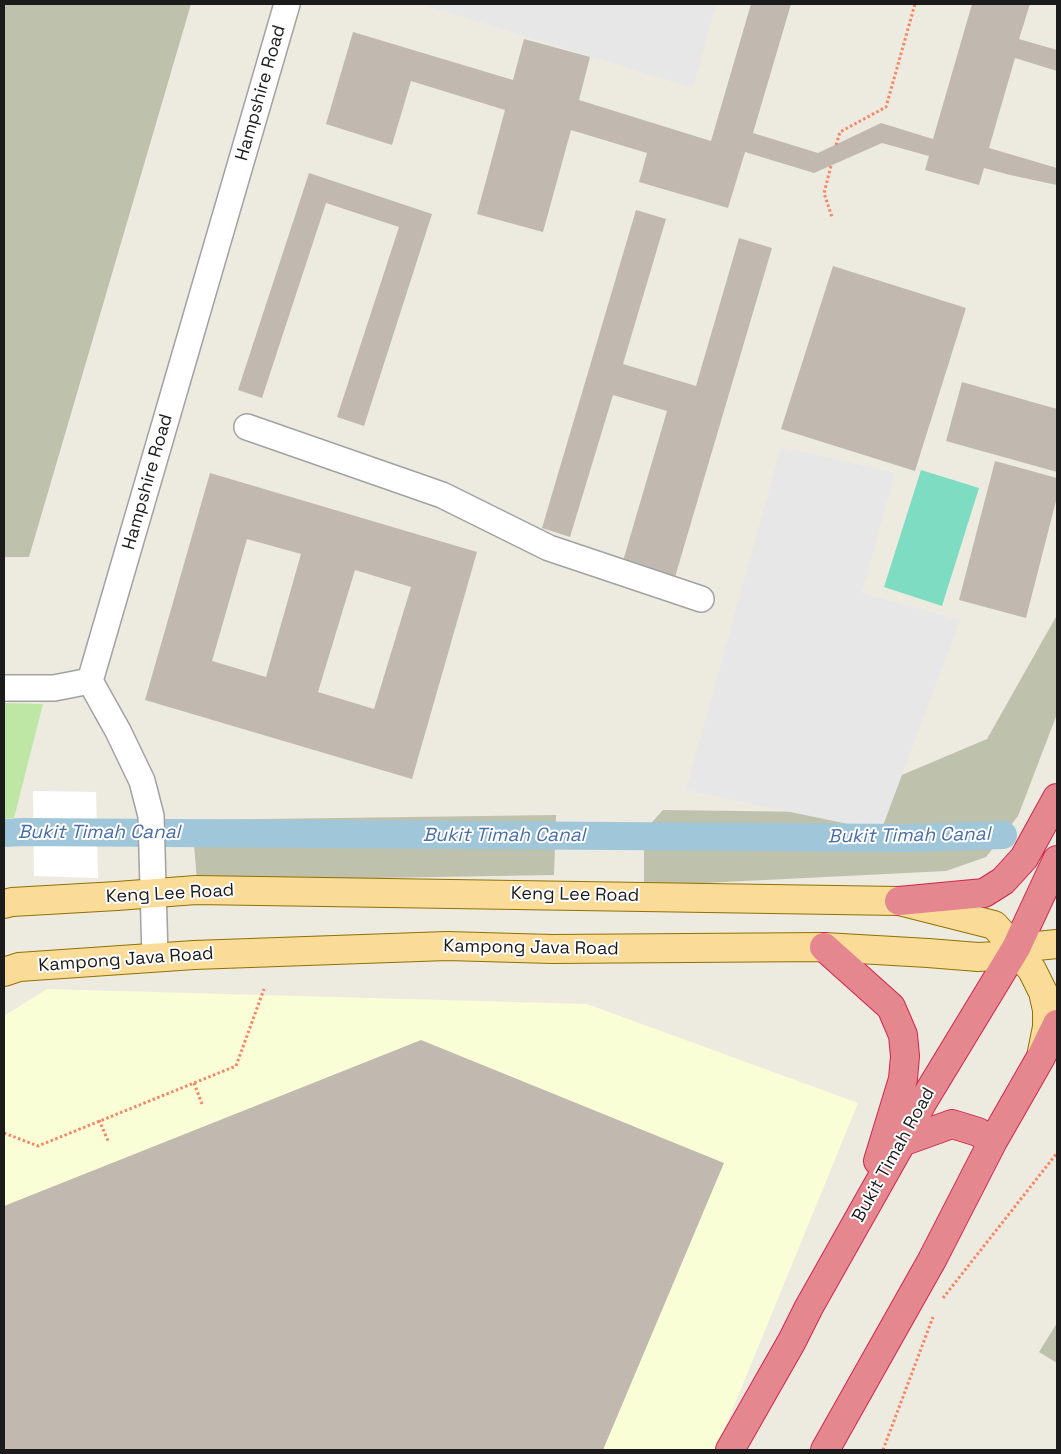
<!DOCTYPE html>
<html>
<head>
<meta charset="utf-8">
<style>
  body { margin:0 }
  #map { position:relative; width:1061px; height:1454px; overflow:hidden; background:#edeae0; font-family:"Space Grotesk",sans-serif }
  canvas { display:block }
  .frame { position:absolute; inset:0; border:5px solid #1b1b1b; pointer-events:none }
</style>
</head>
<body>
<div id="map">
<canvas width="1061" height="1454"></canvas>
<div class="frame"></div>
</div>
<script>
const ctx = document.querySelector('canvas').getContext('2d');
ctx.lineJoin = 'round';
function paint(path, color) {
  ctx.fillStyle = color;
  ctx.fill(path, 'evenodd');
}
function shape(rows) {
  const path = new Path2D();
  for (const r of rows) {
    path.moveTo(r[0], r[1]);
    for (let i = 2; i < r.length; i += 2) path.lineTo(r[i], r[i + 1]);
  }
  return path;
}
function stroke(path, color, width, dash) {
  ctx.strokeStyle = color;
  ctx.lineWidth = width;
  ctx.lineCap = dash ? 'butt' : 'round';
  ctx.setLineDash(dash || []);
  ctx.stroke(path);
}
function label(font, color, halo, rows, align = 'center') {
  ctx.font = font + ' "Space Grotesk",sans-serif';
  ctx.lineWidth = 4;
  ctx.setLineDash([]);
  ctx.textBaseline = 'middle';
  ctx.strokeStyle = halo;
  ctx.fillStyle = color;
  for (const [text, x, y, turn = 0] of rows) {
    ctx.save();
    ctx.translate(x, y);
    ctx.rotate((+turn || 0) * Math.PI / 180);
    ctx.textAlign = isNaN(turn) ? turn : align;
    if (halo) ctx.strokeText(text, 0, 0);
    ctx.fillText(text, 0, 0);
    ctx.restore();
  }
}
paint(shape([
  [47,989,587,1004,858,1103,716,1450,4,1450,4,1016]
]), '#fafed7');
paint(shape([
  [4,4,191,4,29,557,4,557],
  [1057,615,1057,714,1018,816,986,857,946,871,644,886,644,831,663,810,814,812,987,739],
  [556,815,554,875,197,881,192,820],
  [1057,1323,1057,1363,1039,1352]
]), '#bec1ac');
paint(shape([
  [4,703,43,704,14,818,4,818]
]), '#bee7a5');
paint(shape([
  [921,470,979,488,942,606,884,587]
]), '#7edcc2');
paint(shape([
  [421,4,716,4,693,88],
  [781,447,895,473,862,593,960,620,881,831,686,790]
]), '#e7e7e7');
paint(shape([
  [33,791,96,792,98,878,34,876]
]), '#fff');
stroke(shape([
  [4,833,24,832,908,838,1003,835]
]), '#a0c6da', 28);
paint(shape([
  [751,4,791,4,753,133,818,153,881,123,933,139,972,4,1030,4,1019,39,1057,50,1057,71,1015,58,989,148,1057,168,1057,185,1010,175,984,168,979,185,925,170,929,156,882,143,814,173,745,152,728,208,639,182,647,153,571,130,543,232,477,214,505,110,411,81,392,145,326,124,353,32,513,80,524,39,590,57,579,100,711,141],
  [309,173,432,214,364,426,337,417,399,227,326,203,262,398,238,390],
  [636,210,666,219,623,364,696,386,739,238,772,248,675,577,623,561,667,411,613,395,570,537,542,528],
  [833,266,966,308,915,471,781,429],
  [962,382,1057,409,1057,472,946,441],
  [995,461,1057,478,1057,497,1026,618,959,600],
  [210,473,477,552,412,779,145,700],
  [247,539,301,554,266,677,212,661],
  [355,570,411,587,374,709,318,692],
  [421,1040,724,1163,603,1450,4,1450,4,1206]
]), '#c1b9b0');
const minor = shape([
  [247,427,442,495,549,548,701,599],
  [4,688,54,688,90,681],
  [155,957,151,816,142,781,118,731,90,681,287,4]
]);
const major = shape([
  [4,904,12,902,117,896,196,890,899,901,994,925,1004,936,1032,970,1043,992,1047,1010,1047,1027,1042,1052],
  [4,972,19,967,194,955,447,946,552,949,824,947,928,953,978,957,997,956,1016,948,1057,944]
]);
const highway = shape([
  [899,901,984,893,1003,881,1024,858,1057,798],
  [824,947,891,1007,903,1035,905,1056,903,1079,878,1161],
  [902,1142,952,1124,978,1132,993,1141],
  [730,1450,792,1341,809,1307,902,1142,922,1103,1016,948,1057,860],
  [825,1450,932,1260,993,1141,1041,1057,1057,1024]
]);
stroke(minor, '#a2a2a2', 28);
stroke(major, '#907102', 30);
stroke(highway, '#d2254c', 30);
stroke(shape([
  [836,145,840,132,886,107,915,4],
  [831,166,824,193,832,217],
  [194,1083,202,1104],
  [99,1120,109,1143],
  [4,1133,38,1146,236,1066,264,989],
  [943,1298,1057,1153],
  [883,1450,933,1317]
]), '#f78666', 3, [2.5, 2.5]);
stroke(minor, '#fff', 25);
stroke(major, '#fadb97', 28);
stroke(highway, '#e4878e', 28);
label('18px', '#1b1b1b', '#fff', [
  ["Hampshire Road",261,93,-74],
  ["Hampshire Road",148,482,-74],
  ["Keng Lee Road",170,894,-3],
  ["Keng Lee Road",575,895,1],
  ["Kampong Java Road",531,948,1],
  ["Kampong Java Road",126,960,-4],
  ["Bukit Timah Road",894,1155,-61]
]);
label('italic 19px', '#4a6ea8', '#fff', [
  ["Bukit Timah Canal",99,833],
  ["Bukit Timah Canal",504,836],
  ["Bukit Timah Canal",909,836,-1]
]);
</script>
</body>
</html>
